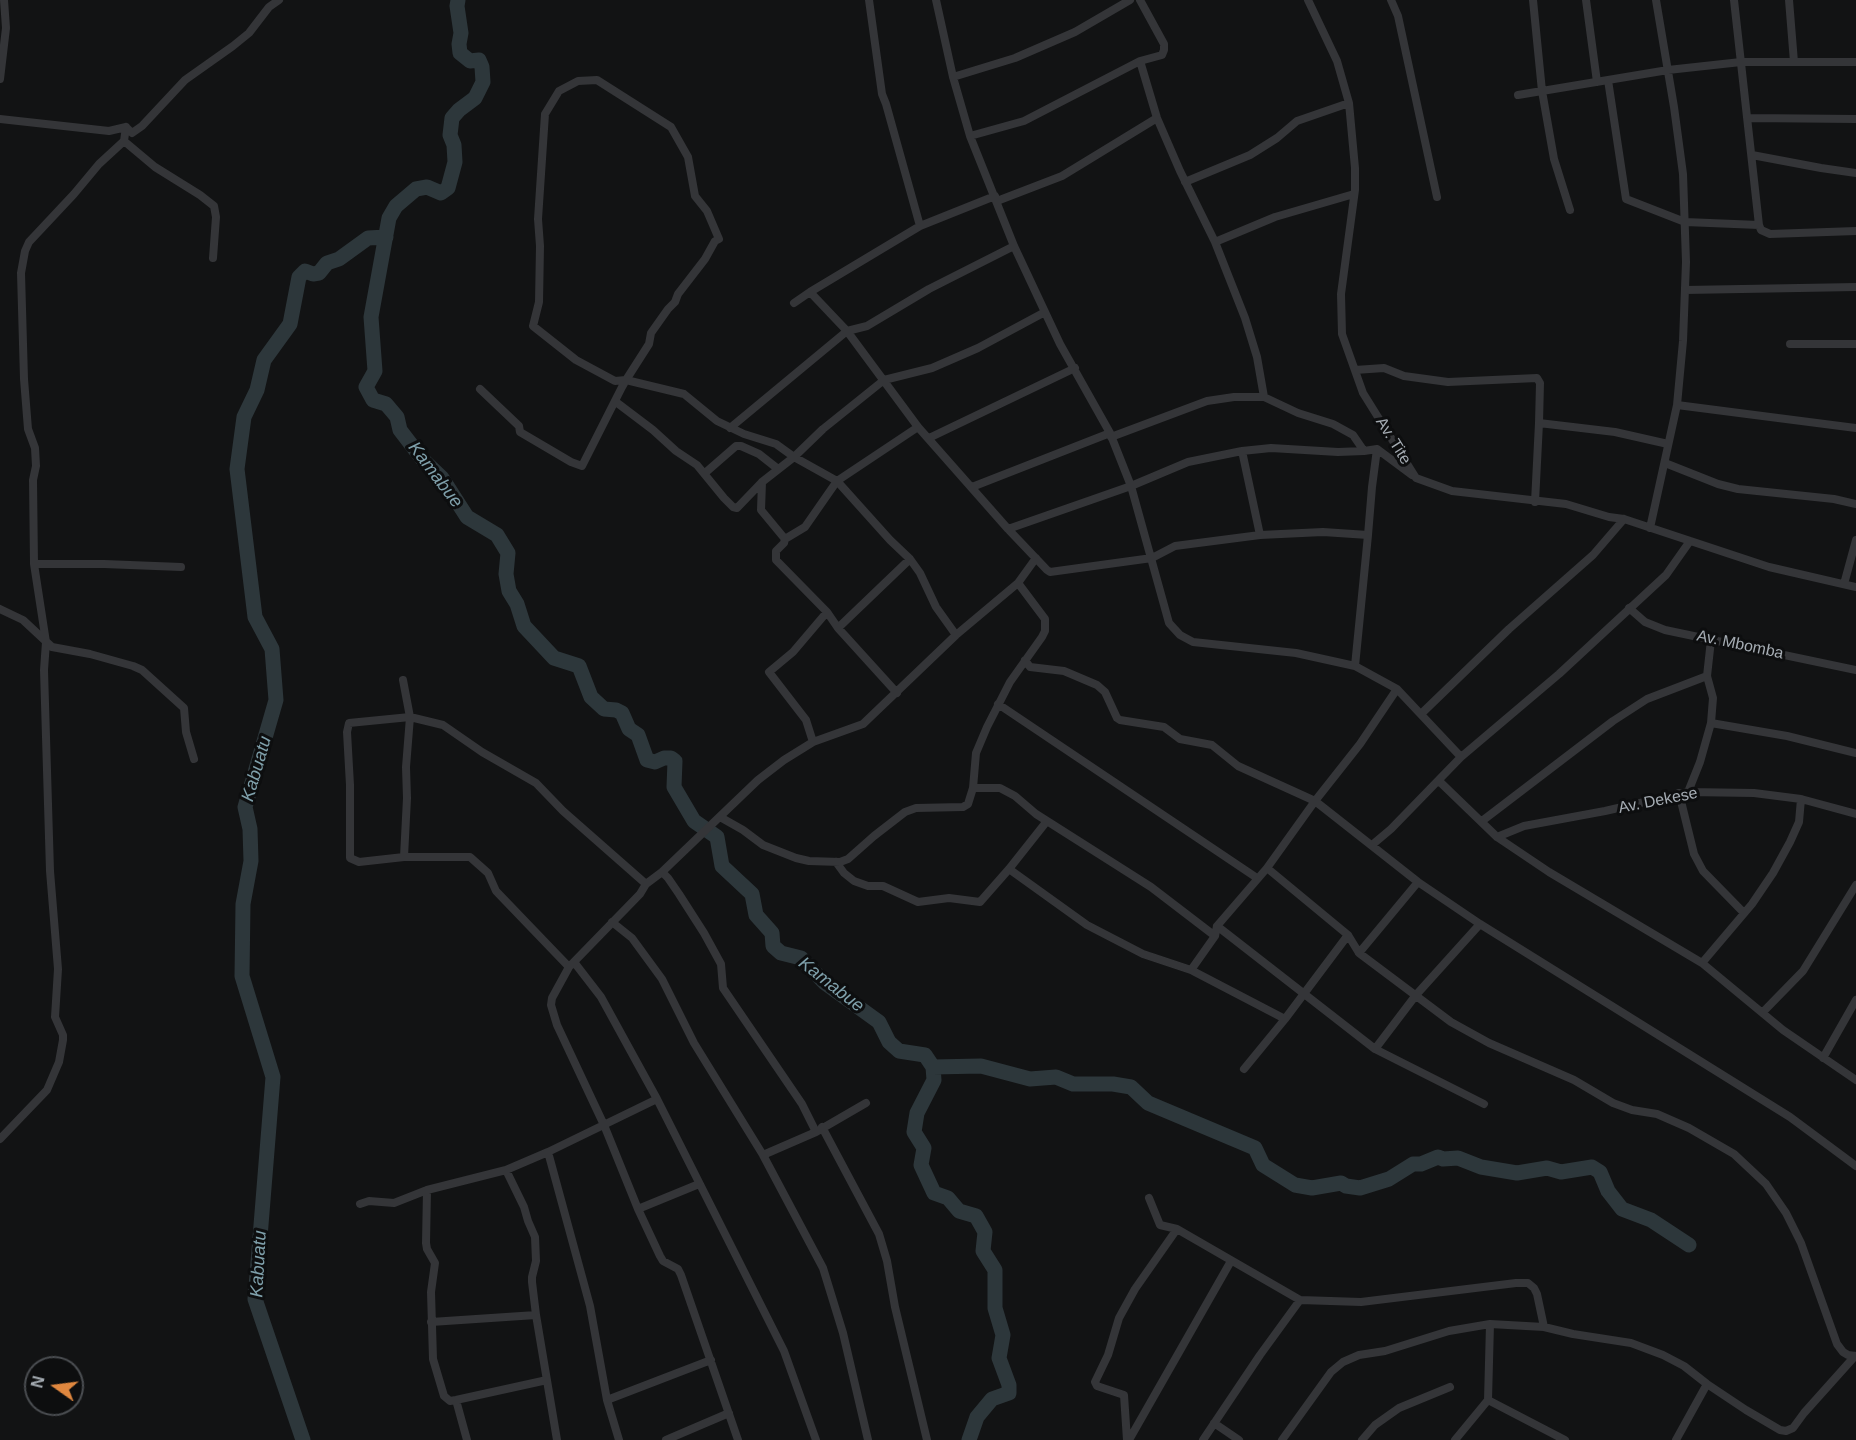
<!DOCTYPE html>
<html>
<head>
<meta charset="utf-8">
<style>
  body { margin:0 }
  #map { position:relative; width:1856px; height:1440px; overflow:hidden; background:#121314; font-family:Arial,sans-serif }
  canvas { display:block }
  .north { position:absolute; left:24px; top:1356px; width:60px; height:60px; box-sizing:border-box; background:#0d0e0f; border:2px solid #4a4d51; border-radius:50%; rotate:284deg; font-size:16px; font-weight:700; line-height:24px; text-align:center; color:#a5acb3 }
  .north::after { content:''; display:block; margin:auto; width:21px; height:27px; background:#df873f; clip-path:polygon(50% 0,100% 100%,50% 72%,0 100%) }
</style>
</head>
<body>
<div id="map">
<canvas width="1856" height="1440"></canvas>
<div class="north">N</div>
</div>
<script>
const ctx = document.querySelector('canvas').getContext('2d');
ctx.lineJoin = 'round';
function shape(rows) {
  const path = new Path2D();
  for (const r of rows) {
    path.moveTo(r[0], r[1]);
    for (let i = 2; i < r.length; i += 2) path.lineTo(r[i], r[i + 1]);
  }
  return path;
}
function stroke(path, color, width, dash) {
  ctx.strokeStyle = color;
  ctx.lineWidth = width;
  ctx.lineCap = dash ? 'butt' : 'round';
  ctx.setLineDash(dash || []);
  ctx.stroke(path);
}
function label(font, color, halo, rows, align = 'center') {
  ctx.font = font + ' Arial,sans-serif';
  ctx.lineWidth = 6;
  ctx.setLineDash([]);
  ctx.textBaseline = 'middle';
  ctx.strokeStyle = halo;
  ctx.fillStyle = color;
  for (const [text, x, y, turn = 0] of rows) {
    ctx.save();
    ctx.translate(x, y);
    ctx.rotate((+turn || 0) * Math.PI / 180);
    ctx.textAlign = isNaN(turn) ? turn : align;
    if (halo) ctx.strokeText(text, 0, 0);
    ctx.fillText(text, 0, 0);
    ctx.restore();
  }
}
stroke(shape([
  [458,0,457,6,461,33,459,44,460,53,470,61,479,60,482,67,483,82,475,98,459,110,452,118,450,135,454,145,455,162,448,188,441,193,427,187,416,189,396,206,389,218,371,317,375,371,366,387,373,400,386,404,397,417,400,430,423,460,442,478,467,517,497,535,508,553,506,574,509,591,517,604,524,626,554,658,579,666,591,697,604,709,616,710,622,713,629,729,638,735,647,760,655,762,664,758,671,758,675,761,674,787,694,821,717,837,722,866,752,894,756,915,772,933,773,946,781,953,801,958,825,983,879,1022,889,1042,899,1051,925,1055,933,1067,934,1080,917,1113,914,1132,924,1148,921,1165,934,1193,948,1198,959,1211,976,1216,985,1232,983,1251,995,1270,995,1308,1003,1335,999,1358,1009,1385,1009,1393,992,1399,977,1417,969,1440],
  [933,1067,981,1066,1030,1079,1056,1077,1073,1084,1113,1084,1131,1087,1148,1103,1255,1148,1263,1165,1295,1185,1312,1188,1341,1183,1346,1186,1360,1188,1389,1179,1413,1164,1421,1164,1438,1157,1443,1159,1458,1158,1481,1167,1517,1173,1547,1168,1561,1172,1592,1167,1600,1172,1608,1191,1622,1209,1651,1220,1689,1245],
  [303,1440,255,1299,273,1077,242,976,243,904,251,861,250,829,245,807,276,700,272,649,255,617,237,469,244,417,257,390,264,360,290,324,299,277,305,271,313,274,319,273,327,263,339,259,368,238,386,237]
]), '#2d373b', 15);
stroke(shape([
  [869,0,882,94,886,104,920,226],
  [936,0,953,77,970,136,1014,246,1060,344,1110,433,1131,486,1169,623,1180,635,1193,642,1296,653,1355,666,1397,689,1461,757],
  [1308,0,1337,61,1349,103,1355,168,1355,190,1341,294,1342,334,1363,393,1416,478,1452,491,1566,504,1609,517,1624,519,1769,567,1856,587],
  [1391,0,1398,16,1437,197],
  [1533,0,1542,91,1554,159,1570,210],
  [1586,0,1597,82],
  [1734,0,1759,225,1761,230,1770,234,1856,231],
  [1789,0,1794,62],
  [1140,61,1157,118,1180,171,1215,242,1245,318,1257,357,1264,397],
  [953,77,1015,58,1075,32,1130,0],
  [0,79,6,28,4,0],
  [1608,80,1626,199,1685,222,1759,225],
  [1518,95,1668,70,1741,62,1856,62],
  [1748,118,1856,119],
  [0,119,109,131,126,127],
  [126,127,132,133,142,126,185,80,233,46,249,33,269,7,279,0],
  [970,136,1024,121,1140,61,1162,55,1164,50,1164,44,1140,0],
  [124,141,155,167,200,195,214,206,216,217,213,258],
  [1752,155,1821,168,1856,173],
  [1185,182,1250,155,1277,138,1297,121,1349,103],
  [997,201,1062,176,1157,118],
  [1215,242,1275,217,1354,194],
  [1685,290,1856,287],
  [810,292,920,226,995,196],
  [794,303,810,292,847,331,918,427,1008,529,1047,570,1050,572,1152,558,1175,546,1260,535,1323,532,1368,535,1372,487,1377,449],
  [1790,344,1856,344],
  [1355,370,1384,368,1404,376,1448,382,1537,378,1540,383,1539,423],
  [480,389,519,426,520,432,571,462,582,466,622,387,626,380,649,344,651,333,668,309,675,302,678,294,705,259,715,241,719,239,707,211,695,196,688,157,671,127,597,80,578,81,559,91,545,114,538,219,540,246,539,302,533,326,576,360,615,381,626,380,684,394,717,421,744,434,776,444,794,457,837,481,890,540,910,559,920,573,936,607,956,635],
  [616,402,653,430,676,451,697,465,724,498,733,507,737,508,762,482,794,457,823,429,884,380,932,368,978,348,1045,312],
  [1677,405,1856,428],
  [730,428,847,331,867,326,929,289,1014,246],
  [1111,437,1207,401,1234,397,1264,397,1298,413,1333,424,1353,435,1364,451,1377,449,1412,475],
  [929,438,1075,368],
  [1242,451,1260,535],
  [1665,463,1718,484,1738,489,1834,499,1856,504],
  [705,473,736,446,741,446,759,454,778,469],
  [762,482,761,510,785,539,784,543,776,551,776,560,827,612,838,628,897,693],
  [972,487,1110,433],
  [1535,502,1539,423,1615,432,1668,444],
  [1650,528,1677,405,1683,341,1686,262,1683,174,1674,107,1656,0],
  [1008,529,1131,486,1188,462,1242,451,1271,448,1338,452,1364,451],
  [785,539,805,527,837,481,918,427],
  [34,564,104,564,181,567],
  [1844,584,1856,540],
  [1629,608,1645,622,1665,630,1856,670],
  [0,609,23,620,52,647,90,654,133,666,142,670,184,708,186,732,194,759],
  [838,628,910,559],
  [1025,660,1030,667,1064,671,1097,685,1105,692,1117,718,1120,720,1164,727,1180,739,1212,745,1238,766,1315,801,1418,882,1480,924,1790,1117,1856,1166],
  [1355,666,1368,535],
  [403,680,410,717,406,767,407,798,404,857],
  [998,704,1257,878],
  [1421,714,1509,629,1593,555,1624,519],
  [1711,723,1787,736,1856,753],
  [813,742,806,720,769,672,793,652,827,612],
  [1439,781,1497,837,1549,872,1702,963,1783,1030,1856,1080],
  [973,788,976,753,987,727,1010,682,1042,637,1045,631,1045,619,1018,583],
  [1688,792,1700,762,1711,723,1713,698,1707,676,1711,640],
  [1679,793,1694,854,1703,871,1744,913],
  [720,817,743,830,763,845,796,858,809,861,840,862,848,859,874,836,905,812,916,808,963,807,968,804,973,788,1000,788,1015,796,1036,814,1151,887,1215,936],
  [1482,821,1613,721,1647,699,1707,676],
  [1497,837,1524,826,1605,811,1688,792,1754,793,1801,799,1856,814],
  [1372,845,1391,829,1461,757,1559,674,1666,575,1690,541],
  [836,862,844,873,854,881,868,886,883,886,918,902,949,898,980,902,1009,869,1047,821],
  [1267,868,1348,935,1359,953,1451,1022,1489,1043,1574,1080,1613,1103,1632,1110,1657,1114,1689,1128,1734,1154,1766,1184,1786,1213,1801,1243,1837,1344,1843,1352,1848,1355,1856,1356],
  [1009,869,1087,925,1143,954,1191,970,1285,1019],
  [662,872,668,878,679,894,704,933,721,964,723,988,802,1104,816,1132],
  [612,922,632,938,662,979,694,1043,763,1155,823,1268,843,1333,868,1440],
  [1217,926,1375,1049,1484,1104],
  [1359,953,1418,882],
  [574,962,601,997,657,1099,784,1351,816,1440],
  [1702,963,1752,904,1773,873,1790,842,1799,822,1801,799],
  [569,967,496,891,488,873,470,857,404,857,359,862,350,858,350,785,347,732,349,723,410,717,443,725,482,752,536,783,563,811,646,884],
  [1191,970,1215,936,1217,926,1267,868,1315,801,1360,744,1397,689],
  [1763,1012,1803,971,1856,885],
  [1375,1049,1416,995,1480,924],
  [1823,1058,1856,1000],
  [1244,1069,1285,1019,1348,935],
  [822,1127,879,1234,887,1261,895,1307,927,1440],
  [0,1139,47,1090,59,1062,63,1040,63,1035,55,1017,58,969,50,871,44,670,46,642,34,564,33,480,36,466,35,448,28,429,24,379,21,273,25,251,29,242,74,194,99,164,124,141,126,127],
  [548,1152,590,1306,607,1400,619,1440],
  [763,1155,816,1132,866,1103],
  [506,1170,524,1207,528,1221,535,1237,536,1261,532,1277,532,1282,536,1315,557,1440],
  [427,1190,426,1243,427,1249,435,1263,431,1292,433,1359,444,1396,450,1401,456,1400,547,1380],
  [1149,1198,1160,1225,1177,1229,1300,1300,1361,1302,1516,1283,1528,1283,1534,1288,1537,1294,1544,1327],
  [360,1204,369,1201,394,1203,427,1190,506,1170,548,1152,657,1099],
  [638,1209,699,1184],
  [431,1322,536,1315],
  [456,1400,467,1440],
  [607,1400,711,1360],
  [1488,1400,1565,1440],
  [1214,1423,1239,1440],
  [666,1440,729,1413],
  [738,1440,681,1275,678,1269,663,1261,660,1256,638,1209,604,1125,557,1025,551,1005,552,998,569,967,640,894,646,884,662,872,758,780,784,760,813,742,863,724,956,635,1018,583,1036,558],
  [1127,1440,1124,1395,1097,1386,1095,1382,1108,1355,1119,1318,1135,1289,1177,1229],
  [1129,1440,1231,1261],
  [1203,1440,1260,1355,1300,1300],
  [1282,1440,1331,1372,1343,1362,1359,1355,1385,1351,1449,1331,1490,1324,1544,1327,1573,1334,1631,1343,1663,1355,1684,1366,1707,1384,1746,1410,1780,1430,1786,1431,1793,1428,1804,1413,1855,1356],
  [1362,1440,1375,1425,1399,1408,1450,1387],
  [1455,1440,1488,1400,1490,1324],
  [1676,1440,1707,1384]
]), '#343538', 8);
label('16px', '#a5acb3', '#0d0e0f', [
  ["Av. Tite",1393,441,58],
  ["Av. Mbomba",1740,645,12],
  ["Av. Dekese",1658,801,-11]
]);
label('italic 18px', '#7fa0ab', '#0d0e0f', [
  ["Kamabue",435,475,53],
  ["Kabuatu",257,769,-74],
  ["Kamabue",831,985,38],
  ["Kabuatu",259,1264,-87]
]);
</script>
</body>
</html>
